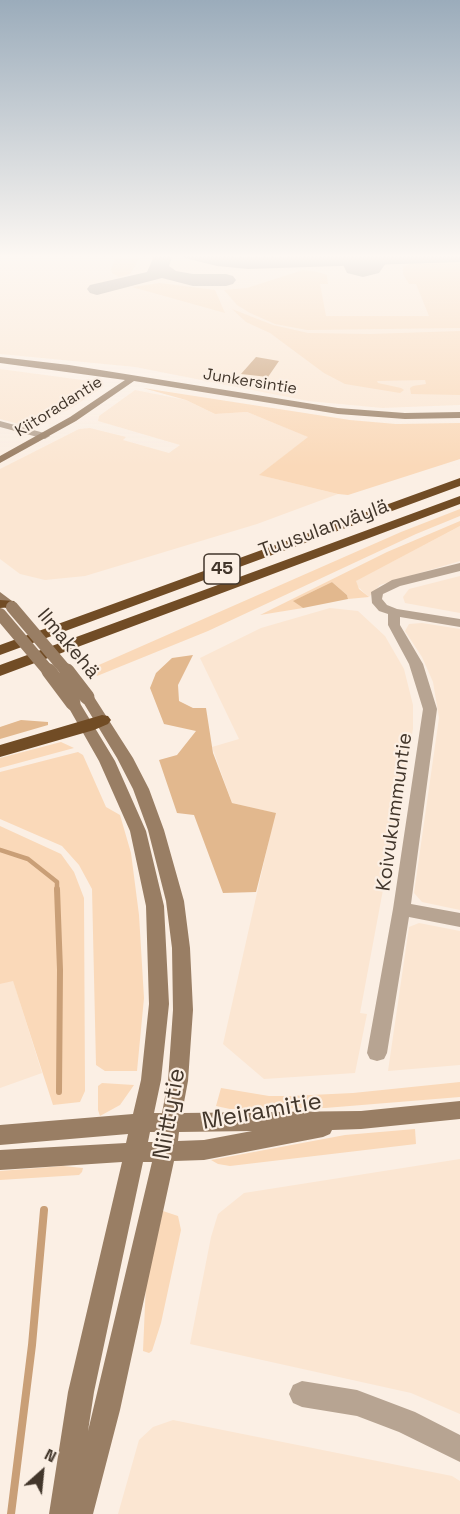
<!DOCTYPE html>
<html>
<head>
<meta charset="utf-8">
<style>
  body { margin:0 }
  #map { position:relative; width:460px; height:1514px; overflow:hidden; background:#fbefe4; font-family:"Space Grotesk",sans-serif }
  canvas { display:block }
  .north { position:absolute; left:12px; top:1442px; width:60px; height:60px; -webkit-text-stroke:4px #fbefe4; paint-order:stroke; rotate:27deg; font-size:16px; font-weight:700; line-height:24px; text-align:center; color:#42362b }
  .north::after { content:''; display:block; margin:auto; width:21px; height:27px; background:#42362b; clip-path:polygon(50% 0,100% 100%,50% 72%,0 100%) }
</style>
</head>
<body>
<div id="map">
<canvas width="460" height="1514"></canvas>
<div class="north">N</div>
</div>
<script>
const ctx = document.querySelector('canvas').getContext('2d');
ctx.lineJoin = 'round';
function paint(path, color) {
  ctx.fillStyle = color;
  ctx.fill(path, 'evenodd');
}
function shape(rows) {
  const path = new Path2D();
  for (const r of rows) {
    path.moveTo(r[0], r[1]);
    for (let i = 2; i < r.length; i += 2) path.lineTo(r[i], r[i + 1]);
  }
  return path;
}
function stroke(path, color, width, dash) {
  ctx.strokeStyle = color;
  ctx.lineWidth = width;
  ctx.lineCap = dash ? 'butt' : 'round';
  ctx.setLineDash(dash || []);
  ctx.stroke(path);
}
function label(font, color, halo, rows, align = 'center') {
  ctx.font = font + ' "Space Grotesk",sans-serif';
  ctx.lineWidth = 4.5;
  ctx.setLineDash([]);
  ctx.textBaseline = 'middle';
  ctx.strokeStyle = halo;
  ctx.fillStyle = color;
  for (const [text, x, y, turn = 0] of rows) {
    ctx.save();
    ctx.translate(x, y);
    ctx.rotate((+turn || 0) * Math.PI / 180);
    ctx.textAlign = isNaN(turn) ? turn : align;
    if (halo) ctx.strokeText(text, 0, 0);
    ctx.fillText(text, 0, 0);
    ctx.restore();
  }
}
paint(shape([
  [0,254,460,254,460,405,382,408,308,401,135,367,0,354],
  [0,369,90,381,103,387,68,410,47,417,35,425,26,426,0,419],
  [135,390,186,400,215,414,247,412,309,437,260,475,338,494,257,524,85,576,45,580,20,574,0,559,0,469,79,429,90,428,126,437,123,440,169,453,180,445,98,421,99,416],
  [460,526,460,561,380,585,369,597,356,585,355,581],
  [460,576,460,613,405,603,403,597,409,589],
  [330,608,358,611,385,636,404,669,413,705,413,729,360,1013,367,1014,355,1073,264,1079,223,1044,275,813,232,803,212,747,239,739,200,658,261,628],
  [422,623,460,629,460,910,422,902,414,893,439,718,433,682,422,657,405,631,409,624],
  [419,923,460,931,460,1065,388,1071,409,927],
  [13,980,42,1073,0,1088,0,984],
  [460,1159,460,1414,411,1393,190,1344,211,1237,218,1214,244,1193],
  [173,1420,452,1476,460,1481,460,1514,118,1514,139,1440,153,1427]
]), '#fbe6d2');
paint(shape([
  [116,254,142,254,130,274,119,277,112,273,111,269],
  [414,262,460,262,460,328,307,330,275,324,250,313,237,305,224,290,247,288,303,270,318,272,327,275,328,284,320,284,326,316,429,316,416,284,409,284,403,274,403,267],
  [160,283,215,290,225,313,132,287],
  [232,309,273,325,308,333,370,334,460,331,460,395,411,394,410,388,413,386,426,384,425,380,377,381,378,383,401,388,404,390,400,393,345,384,324,373,270,333,246,322],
  [143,388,350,420,396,424,460,423,460,459,348,495,338,494,259,475,308,437,247,412,215,414,186,400],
  [460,509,460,516,416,534,208,631,97,676,92,668,401,532],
  [460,521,460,526,356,581,359,589,369,597,348,599,347,595,332,582,294,601,303,608,260,615,387,552],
  [61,742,74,748,0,768,0,758],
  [78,752,83,755,106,807,120,815,131,853,139,915,144,998,137,1071,105,1071,96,1065,92,889,79,865,62,846,0,819,0,772],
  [0,826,61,854,74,872,84,898,85,1091,80,1102,53,1105,13,981,0,984],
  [460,1082,460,1097,325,1108,230,1109,216,1106,221,1088,269,1096,290,1096,353,1093],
  [102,1083,134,1085,120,1105,100,1116,98,1110,98,1086],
  [415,1129,416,1144,230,1166,218,1164,211,1160,345,1135],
  [63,1166,83,1168,82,1172,79,1175,0,1180,0,1171],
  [163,1211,178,1216,181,1230,161,1323,152,1351,149,1353,143,1351,146,1282]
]), '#fad9b9');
paint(shape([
  [332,582,347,595,348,599,303,608,293,601],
  [193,655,178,685,179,701,193,708,206,708,213,753,232,803,276,813,256,892,223,893,194,815,177,813,159,760,177,755,196,731,164,724,150,688,156,673,172,658],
  [21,720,48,722,48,725,0,739,0,727]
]), '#e2b88e');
paint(shape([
  [256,357,279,361,268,377,241,374]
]), '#c99f77');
stroke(shape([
  [0,850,28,859,57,882,57,891]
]), '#c99f77', 4.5);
stroke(shape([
  [57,889,60,970,59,1092]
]), '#c99f77', 6);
stroke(shape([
  [11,1514,32,1345,44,1210]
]), '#c99f77', 8);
paint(shape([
  [155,254,173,254,169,266,176,271,193,274,226,274,233,276,236,280,233,284,226,286,193,286,162,278,97,295,90,293,87,289,90,285,147,272,155,254],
  [182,254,248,257,460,254,460,262,248,269,217,266,185,258,182,254]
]), '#aa9e94');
paint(shape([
  [338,254,382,254,386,263,379,273,363,277,347,273,338,254]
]), '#aa9e94');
paint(shape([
  [0,421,48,434,50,436,45,439,0,427,0,421],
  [460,563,460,571,400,586,383,594,382,599,387,605,397,609,460,619,460,627,400,617,400,625,423,664,437,709,411,904,460,913,460,927,409,917,387,1053,384,1059,377,1061,370,1059,367,1053,393,909,423,709,409,664,388,625,388,614,379,611,372,603,371,592,392,580,460,563],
  [302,1381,357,1390,415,1412,460,1435,460,1462,399,1432,357,1416,302,1407,293,1403,289,1394,293,1385,302,1381]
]), '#b7a492');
paint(shape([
  [0,357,69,365,338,408,405,413,460,412,460,418,405,419,338,414,134,381,76,421,0,463,0,456,70,417,125,380,0,363,0,357],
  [0,592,16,604,18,607,16,610,8,610,0,603,0,592],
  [87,693,94,697,133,758,149,789,164,830,184,901,190,948,193,1010,188,1081,182,1113,361,1111,460,1101,460,1119,361,1129,332,1130,330,1134,323,1137,204,1160,174,1161,120,1410,93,1514,49,1514,68,1392,122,1162,0,1170,0,1150,126,1143,128,1134,0,1145,0,1125,133,1114,141,1080,149,1004,146,906,130,831,99,761,66,703,68,700,78,700,115,761,146,831,164,906,169,1004,161,1080,154,1113,162,1113,168,1081,173,1010,172,948,166,901,148,830,133,789,117,758,80,697,87,693],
  [252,1131,204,1140,178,1141,179,1132,252,1131],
  [150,1132,158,1132,156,1142,148,1142,150,1132],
  [143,1162,152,1162,88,1431,94,1392,143,1162]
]), '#997e64');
paint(shape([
  [460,478,460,486,0,655,0,645,460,478],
  [460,496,460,504,0,676,0,665,460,496],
  [0,600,14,601,16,604,14,607,0,608,0,600],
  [102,715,108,716,111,720,108,724,94,730,0,757,0,745,102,715]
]), '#714c25');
stroke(shape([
  [12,607,68,673],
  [0,614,50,673]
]), '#997e64', 12);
stroke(shape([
  [49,671,73,703],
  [67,671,87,697]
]), '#997e64', 15);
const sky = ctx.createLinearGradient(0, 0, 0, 466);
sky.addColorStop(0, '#9bacbb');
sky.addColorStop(0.55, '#fdf8f3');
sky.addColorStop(1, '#fdf8f300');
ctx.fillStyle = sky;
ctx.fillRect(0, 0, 460, 466);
label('16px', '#42362b', '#fbefe4', [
  ["Junkersintie",250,382,9],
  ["Kiitoradantie",59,407,-32]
]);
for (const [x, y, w] of [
  [222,569,36]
]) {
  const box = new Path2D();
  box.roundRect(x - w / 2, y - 15, w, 30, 4.5);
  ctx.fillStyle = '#fbefe4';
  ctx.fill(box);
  stroke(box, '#42362b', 1.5);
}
label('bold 18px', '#42362b', null, [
  ["45",222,569]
]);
label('20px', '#42362b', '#fbefe4', [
  ["Tuusulanväylä",324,529,-20],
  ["Ilmakehä",68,644,50],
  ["Koivukummuntie",395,812,-82]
]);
label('24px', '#42362b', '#fbefe4', [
  ["Meiramitie",262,1112,-10],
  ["Niittytie",170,1114,-80]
]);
</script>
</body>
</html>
